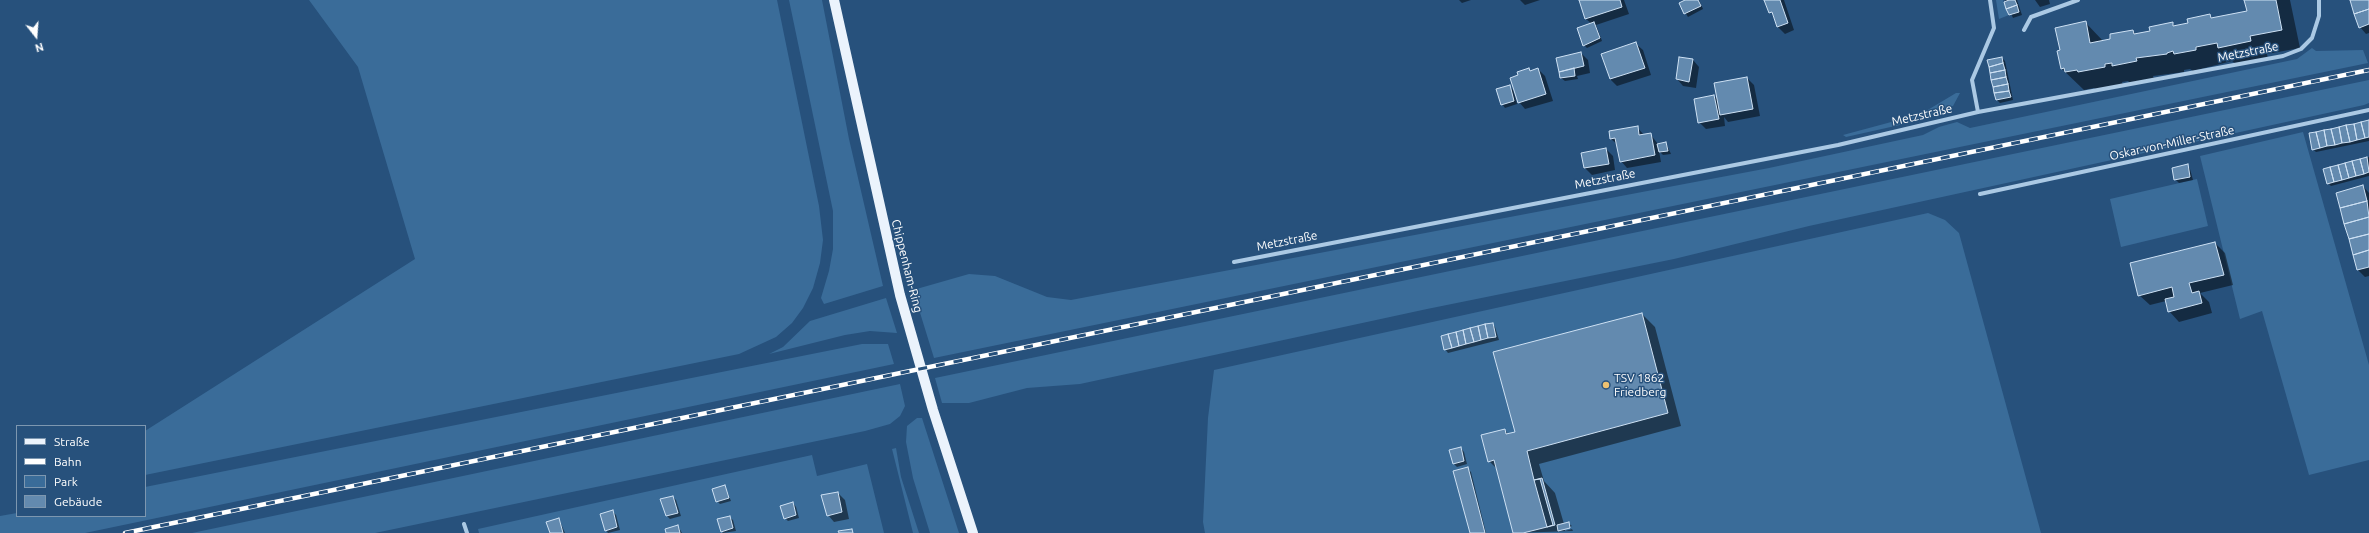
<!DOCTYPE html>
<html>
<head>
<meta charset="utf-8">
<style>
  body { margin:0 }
  #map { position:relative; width:2369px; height:533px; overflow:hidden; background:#27517c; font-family:Ubuntu,sans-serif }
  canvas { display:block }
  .legend { position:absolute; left:16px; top:425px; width:130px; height:92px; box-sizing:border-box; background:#27517c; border:1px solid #7d97b0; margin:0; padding:5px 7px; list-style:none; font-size:12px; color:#fff }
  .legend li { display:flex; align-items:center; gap:8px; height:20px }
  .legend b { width:20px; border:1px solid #7d97b0 }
  .north { position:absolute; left:16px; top:16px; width:40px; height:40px; -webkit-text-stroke:3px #27517c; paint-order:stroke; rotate:163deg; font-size:11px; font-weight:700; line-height:16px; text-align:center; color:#fff }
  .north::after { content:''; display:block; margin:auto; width:14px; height:18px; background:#fff; clip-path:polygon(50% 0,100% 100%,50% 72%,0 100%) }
</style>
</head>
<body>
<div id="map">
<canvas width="2369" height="533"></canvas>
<ul class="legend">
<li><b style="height:5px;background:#ebf3fc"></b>Straße</li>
<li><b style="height:5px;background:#fff"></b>Bahn</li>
<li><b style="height:11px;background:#3a6c99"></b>Park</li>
<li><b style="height:11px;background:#638aaf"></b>Gebäude</li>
</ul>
<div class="north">N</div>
</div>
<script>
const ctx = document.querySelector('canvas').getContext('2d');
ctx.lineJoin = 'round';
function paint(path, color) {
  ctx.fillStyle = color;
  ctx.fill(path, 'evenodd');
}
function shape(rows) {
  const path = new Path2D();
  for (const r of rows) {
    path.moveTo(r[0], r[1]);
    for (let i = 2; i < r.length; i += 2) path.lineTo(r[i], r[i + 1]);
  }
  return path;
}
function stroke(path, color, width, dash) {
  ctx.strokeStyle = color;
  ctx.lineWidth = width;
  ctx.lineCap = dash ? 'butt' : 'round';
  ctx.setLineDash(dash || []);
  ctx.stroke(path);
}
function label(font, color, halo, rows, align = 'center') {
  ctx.font = font + ' Ubuntu,sans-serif';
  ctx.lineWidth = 3;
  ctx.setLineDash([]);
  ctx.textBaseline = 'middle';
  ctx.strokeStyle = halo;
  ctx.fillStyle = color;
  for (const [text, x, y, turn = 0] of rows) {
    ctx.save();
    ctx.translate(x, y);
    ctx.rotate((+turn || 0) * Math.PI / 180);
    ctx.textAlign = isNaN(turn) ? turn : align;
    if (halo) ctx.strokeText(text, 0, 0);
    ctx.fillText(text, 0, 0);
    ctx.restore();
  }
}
paint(shape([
  [309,0,777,0,819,206,823,240,820,263,813,288,803,308,792,323,776,337,739,354,145,475,145,431,415,259,358,67],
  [789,0,822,0,849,139,883,286,824,304,821,298,829,271,833,249,833,211],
  [1996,0,2003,0,2009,15,1999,19],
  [2312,48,2316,51,2363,50,2368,63,934,358,913,290,969,274,995,276,1047,297,1071,300,1769,168,1923,135,1939,127,1957,122,1970,128,2297,59],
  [2369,80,2369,103,2364,105,1809,226,1674,259,1427,309,1080,384,1027,388,969,403,942,403,935,378],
  [1956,93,1960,93,1953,106,1913,122,1846,137,1843,135,1921,114],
  [2303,132,2369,365,2369,460,2309,475,2262,311,2240,319,2200,156],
  [2197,179,2208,226,2121,247,2110,199],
  [1928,213,1945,220,1959,233,2041,533,1205,533,1203,522,1208,418,1214,370],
  [886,298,897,333,870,331,845,335,769,354,783,347,810,321],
  [862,344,888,344,894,364,85,533,0,533,0,516,17,513,17,516,145,516,145,487],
  [900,384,905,406,900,416,890,424,865,431,375,533,192,533],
  [917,418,922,418,959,533,930,533,913,478,906,442,907,426],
  [896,448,901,477,919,533,913,533,892,449],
  [812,455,817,476,867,464,884,533,479,533,478,529]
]), '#3a6c99');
paint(shape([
  [1459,0,1471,0,1462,3],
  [1520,0,1540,0,1525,5],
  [1580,0,1624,0,1629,14,1596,25,1602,41,1587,48,1584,45,1592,24,1586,19],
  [1687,0,1699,0,1703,9,1688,17,1680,4],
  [1766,0,1784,0,1794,30,1785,34,1778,27],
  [2005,0,2017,0,2022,15,2013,18],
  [2035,0,2049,0,2050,4,2040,7],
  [2244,0,2290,0,2300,48,2267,54,2268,59,2237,65,2232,61,2193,71,2190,69,2184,70,2184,72,2153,76,2154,79,2131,84,2128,81,2122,82,2123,85,2096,90,2094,88,2084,90,2061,68,2061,51,2085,22,2104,42,2133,31,2137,35,2172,23,2176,27,2190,24,2210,15,2213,19,2248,12],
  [2351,0,2369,0,2369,33,2366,34,2360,27],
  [1636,44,1643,50,1651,75,1617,86,1610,79],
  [1581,53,1588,60,1590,73,1577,76,1578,79,1565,81,1561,78,1560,71],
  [2002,58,2005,61,2013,100,2000,103,1997,100],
  [1693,60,1699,67,1696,88,1683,86,1677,79],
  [1529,69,1531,72,1538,69,1545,76,1553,101,1525,109,1519,102,1519,76],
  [1747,78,1754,85,1760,116,1728,122,1724,117,1725,126,1706,129,1699,122,1714,96,1719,101],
  [1509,86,1513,90,1517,104,1505,108,1502,104],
  [2369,121,2369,141,2316,152,2313,149],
  [1637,127,1644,135,1650,134,1658,144,1666,143,1671,154,1663,155,1659,151,1661,162,1627,168,1621,161,1618,145,1611,139],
  [1606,149,1613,156,1615,170,1592,175,1585,168],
  [2369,157,2369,176,2331,186,2328,183,2324,169],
  [2187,165,2190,169,2193,180,2179,183,2175,179],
  [2363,186,2369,193,2369,276,2365,277,2358,270,2337,194],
  [2215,243,2225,253,2233,285,2200,293,2209,302,2212,313,2179,322,2169,311,2166,301,2150,305,2139,295],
  [1642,314,1655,327,1681,426,1539,464,1544,481,1555,493,1564,524,1568,523,1572,526,1565,529,1565,531,1572,529,1573,531,1514,533,1497,469,1489,461,1505,430,1509,435,1516,433],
  [1492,324,1495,327,1499,340,1448,353,1445,349],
  [1461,448,1464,452,1467,464,1457,467,1454,464],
  [1467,468,1471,472,1486,533,1471,533],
  [725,486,731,501,720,504,717,501],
  [838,493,845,500,849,519,834,522,828,515],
  [673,497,676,500,681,516,670,519,667,516,662,500],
  [793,503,796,507,799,518,788,521,785,518],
  [612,511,616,515,620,530,608,533,606,530],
  [729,517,733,520,736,531,723,533,722,531],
  [559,519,565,533,551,533],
  [678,526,682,533,667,533]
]), '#0007');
const building = shape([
  [1579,0,1620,0,1622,7,1585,19,1579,0],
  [1685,0,1698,0,1701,6,1684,14,1679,3,1685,0],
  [1764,0,1780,0,1788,23,1777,27,1772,12,1769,13,1764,0],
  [2009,0,2015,0,2017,5,2006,9,2004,2,2009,0],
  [2244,0,2276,0,2282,30,2250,36,2251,41,2218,48,2217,43,2196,47,2196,50,2174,54,2173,51,2167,53,2167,54,2136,58,2137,61,2112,66,2112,63,2105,64,2105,67,2078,72,2077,70,2065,72,2064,68,2061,69,2057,51,2060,50,2055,28,2086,21,2090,43,2110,39,2110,34,2133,30,2134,34,2150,31,2149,27,2173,22,2173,26,2188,23,2187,19,2210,14,2211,18,2247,11,2244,0],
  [2350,0,2369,0,2369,9,2354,14,2350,0],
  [2017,5,2019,12,2009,15,2006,9,2017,5],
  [2369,9,2369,24,2359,28,2354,14,2369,9],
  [1594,22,1600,38,1583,46,1577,28,1594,22],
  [1636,42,1645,68,1610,79,1601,54,1636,42],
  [1581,52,1584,66,1559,72,1556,58,1581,52],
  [1679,57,1693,59,1689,82,1676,79,1679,57],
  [2002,57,2003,63,1989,67,1987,60,2002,57],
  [2003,63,2005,70,1990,73,1989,67,2003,63],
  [1529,68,1530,71,1538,68,1546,94,1518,103,1510,78,1518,75,1517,72,1529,68],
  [1574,68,1575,76,1560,78,1559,72,1574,68],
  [2005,70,2006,77,1991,80,1990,73,2005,70],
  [1747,77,1753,109,1720,115,1714,83,1747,77],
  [2006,77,2008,84,1993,87,1991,80,2006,77],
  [2008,84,2009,91,1994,93,1993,87,2008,84],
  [1510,85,1514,101,1501,105,1496,89,1510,85],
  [2009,91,2011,97,1996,100,1994,93,2009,91],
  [1714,95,1719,119,1698,123,1694,99,1714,95],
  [2369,120,2369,137,2365,138,2361,122,2369,120],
  [2361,122,2365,138,2357,140,2354,124,2361,122],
  [2354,124,2357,140,2350,142,2346,125,2354,124],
  [2346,125,2350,142,2342,143,2339,127,2346,125],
  [1638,126,1639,135,1651,133,1655,155,1620,162,1615,138,1610,139,1609,131,1638,126],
  [2339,127,2342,143,2335,145,2331,129,2339,127],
  [2331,129,2335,145,2327,146,2324,130,2331,129],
  [2324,130,2327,146,2320,148,2316,132,2324,130],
  [2316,132,2320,148,2312,150,2309,133,2316,132],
  [1666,142,1668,151,1659,152,1657,144,1666,142],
  [1606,148,1609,164,1584,168,1581,153,1606,148],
  [2367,157,2369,172,2364,174,2360,159,2367,157],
  [2360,159,2364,174,2356,176,2352,161,2360,159],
  [2352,161,2356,176,2349,178,2345,163,2352,161],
  [2345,163,2349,178,2342,180,2338,165,2345,163],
  [2188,164,2190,177,2174,180,2172,168,2188,164],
  [2338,165,2342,180,2334,182,2330,167,2338,165],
  [2330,167,2334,182,2327,184,2323,169,2330,167],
  [2363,185,2367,201,2340,208,2336,193,2363,185],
  [2367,201,2369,217,2344,224,2340,208,2367,201],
  [2369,217,2369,234,2349,239,2344,224,2369,217],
  [2369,234,2369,250,2353,255,2349,239,2369,234],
  [2215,242,2224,275,2189,283,2192,293,2199,291,2202,303,2168,312,2165,299,2174,297,2172,287,2138,296,2130,263,2215,242],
  [2369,250,2369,267,2357,270,2353,255,2369,250],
  [1642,313,1668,413,1527,451,1534,480,1542,478,1555,525,1523,533,1513,533,1494,460,1488,462,1481,435,1505,429,1506,434,1515,432,1493,352,1642,313],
  [1493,323,1496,337,1488,338,1485,324,1493,323],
  [1485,324,1488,338,1481,340,1478,326,1485,324],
  [1478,326,1481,340,1474,342,1470,328,1478,326],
  [1470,328,1474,342,1466,344,1463,330,1470,328],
  [1463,330,1466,344,1459,346,1456,332,1463,330],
  [1456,332,1459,346,1452,348,1448,334,1456,332],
  [1448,334,1452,348,1444,350,1441,336,1448,334],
  [1461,447,1464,461,1453,464,1449,450,1461,447],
  [1468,467,1485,533,1470,533,1453,471,1468,467],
  [1540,479,1553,525,1547,527,1534,480,1540,479],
  [725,485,729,498,716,502,712,489,725,485],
  [838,492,842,512,827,516,821,495,838,492],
  [673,496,678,513,666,516,660,499,673,496],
  [793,502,796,515,784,519,780,506,793,502],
  [613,510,617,527,605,531,600,514,613,510],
  [730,516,733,528,721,532,717,519,730,516],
  [559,518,563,533,550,533,546,522,559,518],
  [1569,522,1570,528,1558,531,1557,525,1569,522],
  [678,525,680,533,666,533,665,529,678,525],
  [852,529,853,533,839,533,838,531,852,529]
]);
paint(building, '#638aaf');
stroke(building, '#cee1f4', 1);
stroke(shape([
  [2024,30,2031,17,2078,0],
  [1978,112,1972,80,1994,28,1990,0],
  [1980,194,2369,110],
  [1234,262,1838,145,1978,112,2283,56,2301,49,2312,38,2319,16,2319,0],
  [464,524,467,533]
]), '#abc9e4', 4);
stroke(shape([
  [834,0,900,295,933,410,973,533]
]), '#ebf3fc', 10);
const rail = shape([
  [125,533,2369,70]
]);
stroke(rail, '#fff', 4.5);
stroke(rail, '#27517c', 3, [9]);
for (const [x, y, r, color] of [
  [1606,385,4,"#edc171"]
]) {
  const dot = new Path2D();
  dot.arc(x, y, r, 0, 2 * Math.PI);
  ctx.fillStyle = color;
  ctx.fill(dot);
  stroke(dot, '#27517c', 1.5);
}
label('12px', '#fff', '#27517c', [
  ["Metzstraße",2248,52,-11],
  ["Metzstraße",1922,115,-13],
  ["Oskar-von-Miller-Straße",2172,143,-12],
  ["Metzstraße",1605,179,-11],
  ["Metzstraße",1287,241,-11],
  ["Chippenham-Ring",907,266,76]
]);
label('12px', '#fff', '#27517c', [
  ["TSV 1862",1614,378],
  ["Friedberg",1614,392]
], 'left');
</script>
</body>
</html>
